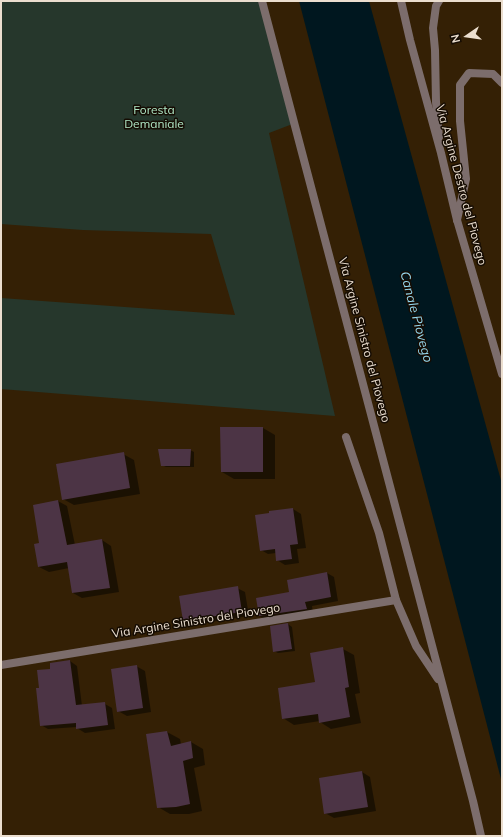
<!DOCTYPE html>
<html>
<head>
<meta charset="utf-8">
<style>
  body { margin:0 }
  #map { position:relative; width:503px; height:837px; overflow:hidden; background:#342005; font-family:Mulish,sans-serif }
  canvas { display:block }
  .frame { position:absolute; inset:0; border:2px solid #ebdecf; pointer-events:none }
  .north { position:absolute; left:447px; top:16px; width:40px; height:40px; -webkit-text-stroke:3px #150c03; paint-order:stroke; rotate:257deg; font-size:11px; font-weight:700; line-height:16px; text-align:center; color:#ebdecf }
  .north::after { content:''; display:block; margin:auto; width:14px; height:18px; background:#ebdecf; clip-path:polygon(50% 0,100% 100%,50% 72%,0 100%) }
</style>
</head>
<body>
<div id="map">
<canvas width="503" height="837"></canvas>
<div class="frame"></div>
<div class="north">N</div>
</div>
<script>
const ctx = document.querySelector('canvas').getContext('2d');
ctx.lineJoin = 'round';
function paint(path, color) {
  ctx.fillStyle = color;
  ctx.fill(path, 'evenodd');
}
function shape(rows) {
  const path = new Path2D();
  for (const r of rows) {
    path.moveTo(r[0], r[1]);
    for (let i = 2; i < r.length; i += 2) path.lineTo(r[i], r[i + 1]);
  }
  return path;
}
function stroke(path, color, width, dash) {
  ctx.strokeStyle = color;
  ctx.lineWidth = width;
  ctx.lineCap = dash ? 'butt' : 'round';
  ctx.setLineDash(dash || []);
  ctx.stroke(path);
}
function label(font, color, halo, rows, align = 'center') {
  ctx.font = font + ' Mulish,sans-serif';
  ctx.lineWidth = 3;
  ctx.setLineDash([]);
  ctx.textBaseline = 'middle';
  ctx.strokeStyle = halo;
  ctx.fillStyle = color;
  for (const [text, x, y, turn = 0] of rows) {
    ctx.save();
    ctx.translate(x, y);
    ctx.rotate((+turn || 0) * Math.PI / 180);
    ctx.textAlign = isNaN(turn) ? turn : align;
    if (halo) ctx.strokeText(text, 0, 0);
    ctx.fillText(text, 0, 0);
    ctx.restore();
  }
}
paint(shape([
  [1,1,262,1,295,123,269,133,335,416,1,389,1,298,235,315,211,234,83,230,1,224]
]), '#26372c');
paint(shape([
  [299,1,369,1,502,484,502,783]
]), '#00171f');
paint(shape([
  [263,428,275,435,275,479,234,479,222,472],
  [190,450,194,452,194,467,166,467,162,465],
  [123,454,134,460,140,494,74,505,63,499],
  [58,501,67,506,75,545,102,540,111,546,119,592,82,598,73,593,69,568,49,572,39,567,41,544],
  [293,509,301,514,306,548,297,549,299,563,285,565,277,560,276,553,268,554,261,550,270,514],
  [327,573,334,577,338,601,312,606,313,613,267,620,259,616],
  [237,588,245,592,249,616,192,625,184,621],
  [288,624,292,627,295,651,278,653,274,651],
  [343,649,354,655,360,693,355,694,361,723,331,729,320,722,320,721,294,725,283,718,316,683],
  [70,661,77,666,82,706,105,704,112,708,115,729,85,733,77,728,77,727,48,729,41,725,40,689,51,669],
  [136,666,145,671,151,712,127,716,118,711],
  [167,732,180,739,181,744,191,742,203,749,205,765,194,768,202,811,189,814,170,814,158,807,147,735],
  [362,772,370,777,376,811,334,818,325,813]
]), '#0007');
paint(shape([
  [220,427,263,427,263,472,221,472],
  [158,449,191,449,190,466,161,466],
  [124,452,130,488,62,500,56,464],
  [58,500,67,545,102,539,110,588,72,593,67,562,38,567,34,544,39,543,33,505],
  [293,508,298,544,290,545,292,559,276,561,275,549,260,551,255,515,269,513,269,511],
  [327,572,331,597,305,602,307,609,259,616,256,598,289,592,287,580],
  [238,586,242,612,183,621,179,596],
  [288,623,292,649,273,652,270,626],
  [343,647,349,687,345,688,350,717,319,723,318,714,282,719,278,688,315,682,310,653],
  [70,660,76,705,105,702,108,725,76,729,76,723,40,726,36,688,39,688,37,670,50,669,50,663],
  [137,665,143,708,117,712,111,669],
  [167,731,171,746,191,741,193,758,183,761,190,804,176,807,157,808,146,734],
  [362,771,368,807,324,814,319,778]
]), '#4c3445');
stroke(shape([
  [439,137,436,102,435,50,433,28,436,6,439,1],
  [457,220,466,179,460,121,460,85,469,73,493,74,502,83],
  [346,437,379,533,396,600]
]), '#7c6d6c', 8);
stroke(shape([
  [262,1,473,801,481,836],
  [401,1,410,40,441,153,457,220,502,374],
  [1,665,396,600,416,646,438,679]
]), '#7c6d6c', 8);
label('12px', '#afe6c5', '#150c03', [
  ["Foresta",154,110],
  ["Demaniale",154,124]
]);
label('12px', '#ebdecf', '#150c03', [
  ["Via Argine Destro del Piovego",461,185,75],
  ["Via Argine Sinistro del Piovego",364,340,75],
  ["Via Argine Sinistro del Piovego",196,621,-9]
]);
label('italic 13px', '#95d7ed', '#150c03', [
  ["Canale Piovego",416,317,75]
]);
</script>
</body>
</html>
